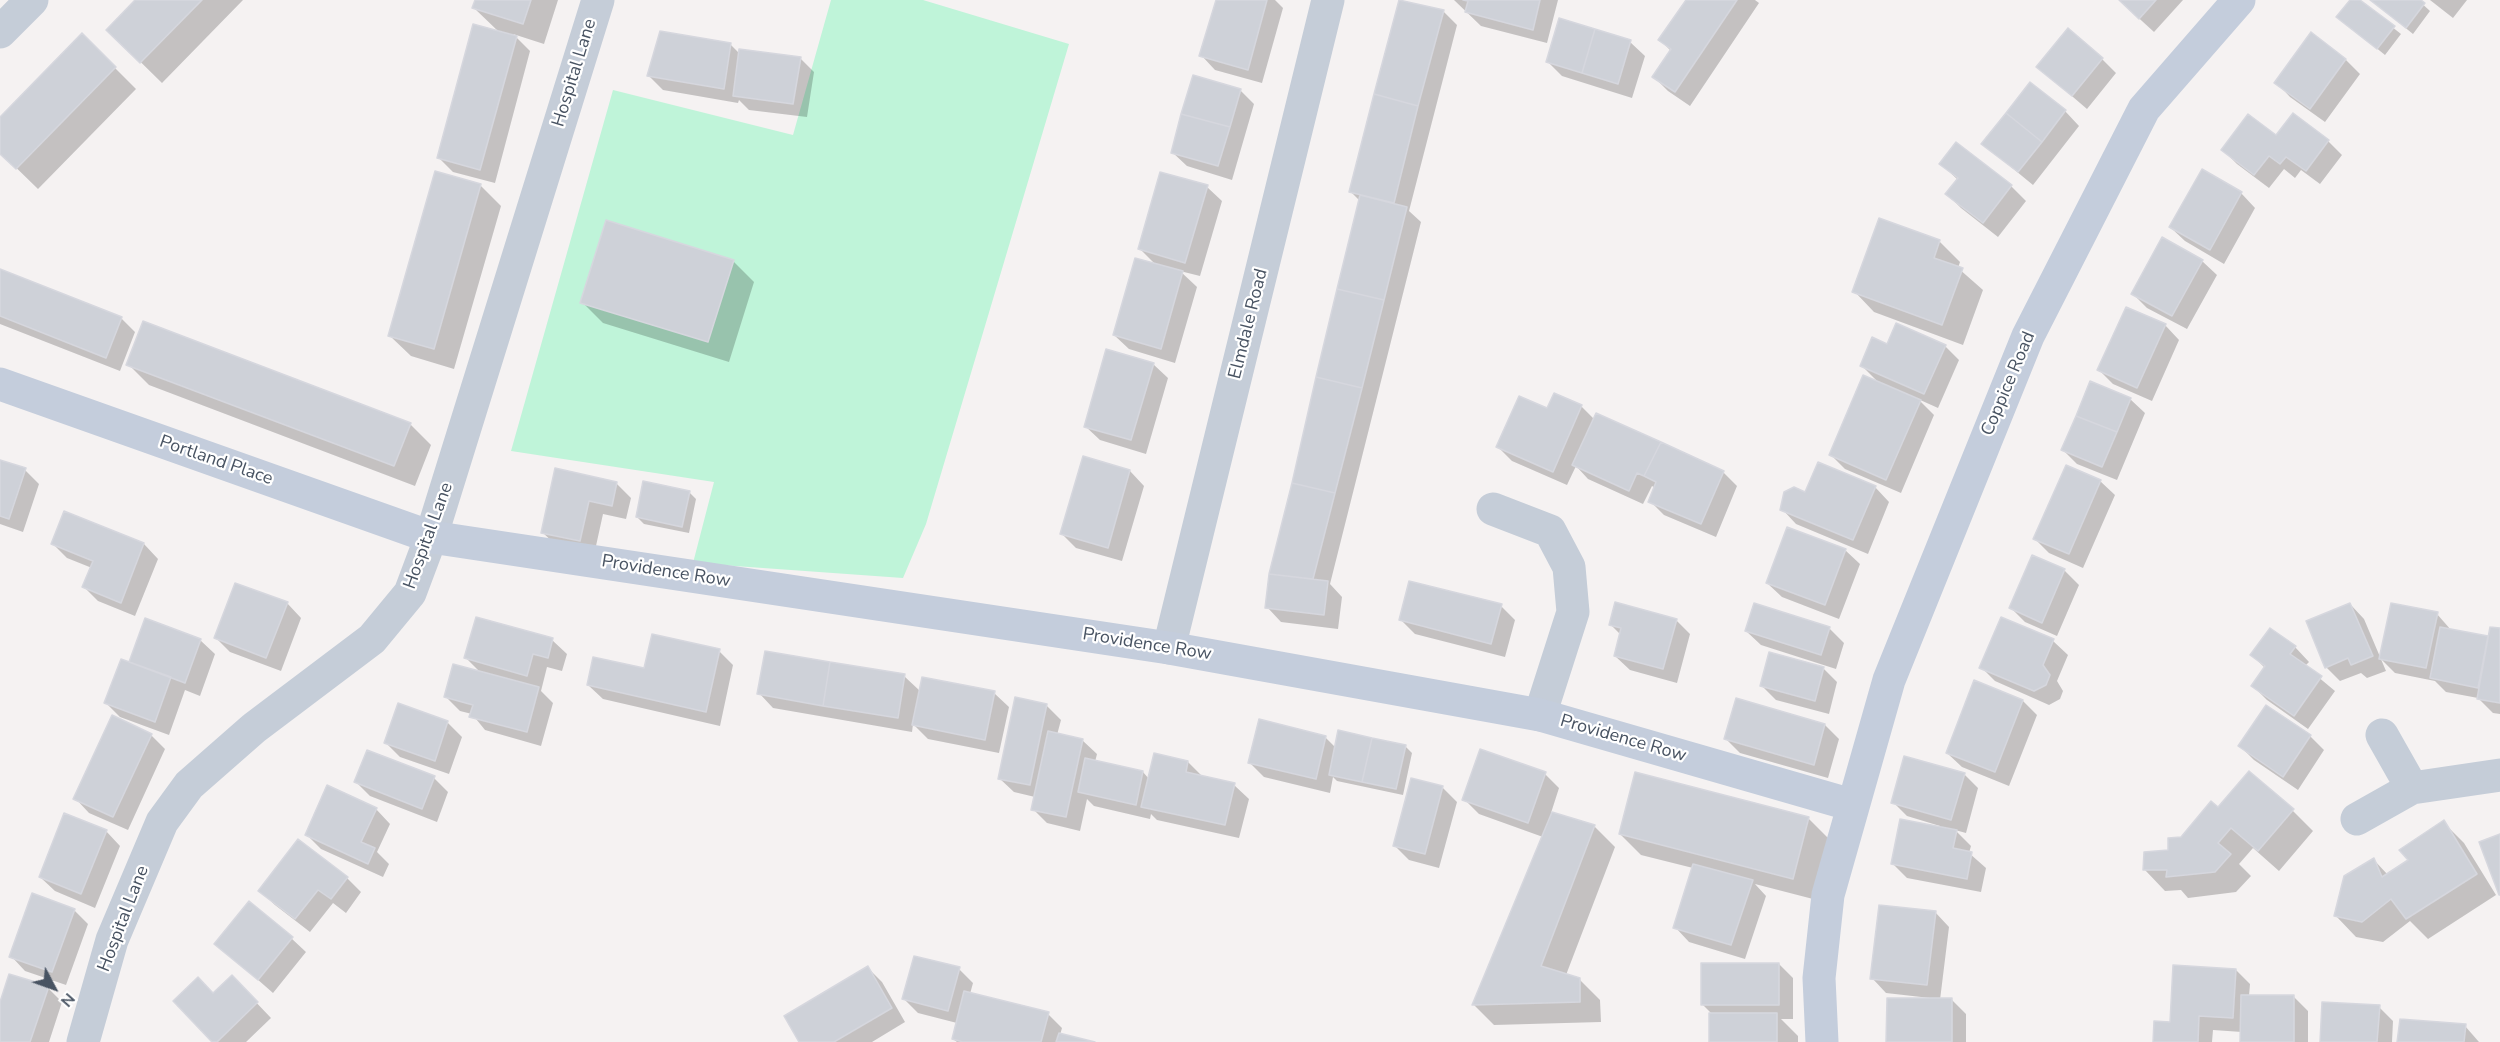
<!DOCTYPE html>
<html>
<head>
<meta charset="utf-8">
<style>
  body { margin:0 }
  #map { position:relative; width:2500px; height:1042px; overflow:hidden; background:#f5f2f2; font-family:"Nunito Sans",sans-serif }
  canvas { display:block }
  .north { position:absolute; left:24px; top:958px; width:60px; height:60px; -webkit-text-stroke:4px #fff; paint-order:stroke; rotate:131deg; font-size:16px; font-weight:700; line-height:24px; text-align:center; color:#485362 }
  .north::after { content:''; display:block; margin:auto; width:21px; height:27px; background:#485362; clip-path:polygon(50% 0,100% 100%,50% 72%,0 100%) }
</style>
</head>
<body>
<div id="map">
<canvas width="2500" height="1042"></canvas>
<div class="north">N</div>
</div>
<script>
const ctx = document.querySelector('canvas').getContext('2d');
ctx.lineJoin = 'round';
function paint(path, color) {
  ctx.fillStyle = color;
  ctx.fill(path, 'evenodd');
}
function shape(rows) {
  const path = new Path2D();
  for (const r of rows) {
    path.moveTo(r[0], r[1]);
    for (let i = 2; i < r.length; i += 2) path.lineTo(r[i], r[i + 1]);
  }
  return path;
}
function stroke(path, color, width, dash) {
  ctx.strokeStyle = color;
  ctx.lineWidth = width;
  ctx.lineCap = dash ? 'butt' : 'round';
  ctx.setLineDash(dash || []);
  ctx.stroke(path);
}
function label(font, color, halo, rows, align = 'center') {
  ctx.font = font + ' "Nunito Sans",sans-serif';
  ctx.lineWidth = 4.5;
  ctx.setLineDash([]);
  ctx.textBaseline = 'middle';
  ctx.strokeStyle = halo;
  ctx.fillStyle = color;
  for (const [text, x, y, turn = 0] of rows) {
    ctx.save();
    ctx.translate(x, y);
    ctx.rotate((+turn || 0) * Math.PI / 180);
    ctx.textAlign = isNaN(turn) ? turn : align;
    if (halo) ctx.strokeText(text, 0, 0);
    ctx.fillText(text, 0, 0);
    ctx.restore();
  }
}
paint(shape([
  [831,0,923,0,1069,44,926,524,903,578,693,563,714,482,511,451,613,90,793,135]
]), '#bff4d9');
paint(shape([
  [137,0,243,0,162,83,108,30],
  [476,0,558,0,544,44,513,34,530,51,495,183,453,172,439,158,499,32,474,8],
  [1217,0,1275,0,1283,8,1262,83,1215,70,1201,55],
  [1400,0,1443,11,1457,25,1409,211,1421,222,1330,584,1342,597,1338,629,1281,622,1267,607,1271,574,1360,201,1351,192],
  [1454,0,1558,0,1547,43,1481,26],
  [1688,0,1755,0,1759,3,1690,106,1668,91,1654,77,1671,51,1660,40],
  [2119,0,2183,0,2154,32],
  [2352,0,2358,0,2401,34,2385,55,2338,17],
  [2371,0,2418,0,2430,11,2413,34],
  [2430,0,2467,0,2453,18],
  [82,35,136,89,38,189,0,152,0,119],
  [2311,35,2346,60,2360,74,2325,122,2290,97,2276,82],
  [1630,42,1645,56,1632,98,1562,76,1548,62],
  [730,44,740,54,800,58,814,72,807,117,749,110,739,100,738,103,663,90,649,76],
  [2102,59,2116,73,2087,109,2038,67],
  [1240,90,1254,104,1232,180,1187,166,1172,152],
  [2065,111,2079,126,2033,185,1983,144],
  [2276,137,2328,141,2342,155,2320,184,2301,170,2295,178,2284,169,2269,188,2237,164,2223,150],
  [1956,144,2011,186,2026,201,1998,237,1961,208,1947,194,1958,180,1941,164],
  [480,185,501,206,454,369,411,356,390,336],
  [1207,187,1222,201,1200,276,1180,271,1197,287,1175,363,1129,349,1114,335,1156,265,1140,249],
  [2241,193,2255,208,2224,264,2185,241,2170,227],
  [1880,220,1940,242,1960,262,1958,268,1983,290,1963,345,1874,312,1854,291],
  [733,261,754,282,729,362,603,323,582,302],
  [2202,261,2217,275,2187,329,2147,308,2133,294],
  [0,270,121,318,135,332,120,371,0,324],
  [2165,325,2179,340,2152,401,2113,384,2099,370],
  [1888,346,1945,346,1959,360,1938,408,1918,399,1934,415,1901,493,1845,469,1830,454,1879,383,1861,365],
  [128,364,410,424,431,445,415,486,149,385],
  [1153,364,1168,378,1146,454,1100,440,1085,426],
  [2130,399,2145,413,2117,480,2077,464,2063,450],
  [1581,406,1594,419,1723,472,1737,486,1716,537,1664,515,1650,501,1655,488,1652,486,1643,504,1588,479,1576,466,1567,485,1512,461,1498,447],
  [0,462,25,470,39,484,23,532,0,524],
  [556,470,616,483,631,498,626,519,603,514,594,555,557,546,542,532],
  [1130,471,1144,486,1122,561,1076,548,1062,534],
  [2100,481,2115,495,2083,568,2049,553,2035,539],
  [1875,487,1889,502,1868,554,1796,524,1782,509,1806,494],
  [689,492,696,499,689,533,644,524,637,517],
  [65,513,144,544,158,559,135,616,98,601,84,587,92,568,67,558,52,543],
  [1845,550,1860,564,1839,619,1782,597,1767,583],
  [2033,557,2065,571,2079,585,2057,636,2025,622,2011,608],
  [287,603,301,618,281,671,230,652,216,638],
  [2350,604,2364,619,2386,671,2367,678,2361,673,2340,681,2326,667],
  [1501,606,1515,620,1505,657,1415,634,1400,619],
  [2437,614,2451,630,2489,638,2500,630,2500,714,2493,713,2478,698,2446,692,2435,681,2395,673,2381,659],
  [2002,619,2053,641,2068,655,2057,681,2063,691,2060,699,2049,705,1995,681,1981,667],
  [1676,620,1690,634,1677,683,1630,670,1615,656,1621,635,1610,624],
  [1829,628,1844,643,1836,669,1761,645,1746,631],
  [200,640,215,654,200,696,185,690,169,735,120,717,106,703,130,664],
  [552,640,567,654,562,671,547,667,541,691,553,703,541,746,485,730,472,714,460,711,446,697,481,673,466,658],
  [2295,647,2309,662,2305,666,2335,691,2308,729,2267,700,2253,686,2265,668,2252,655],
  [719,651,733,665,720,726,603,699,588,685],
  [1823,668,1837,682,1829,714,1776,700,1762,686],
  [904,676,920,691,994,693,1009,707,999,753,928,739,913,724,912,732,773,708,759,693],
  [2023,701,2037,715,2009,786,1962,767,1947,753],
  [1046,705,1061,720,1057,735,1082,740,1097,754,1095,762,1143,772,1149,779,1188,762,1203,777,1234,785,1249,799,1239,838,1157,820,1151,814,1150,819,1094,806,1087,799,1080,831,1047,823,1033,809,1035,797,1014,792,999,778],
  [447,722,462,737,449,774,400,757,386,743],
  [1825,725,1839,739,1828,778,1740,753,1726,739],
  [151,735,165,749,128,830,89,813,75,798],
  [2310,736,2324,750,2298,790,2254,760,2240,746],
  [1325,737,1336,748,1405,746,1412,753,1403,795,1337,781,1333,777,1330,793,1264,777,1250,763],
  [1545,774,1559,788,1551,813,1594,826,1615,847,1566,975,1579,979,1600,1000,1601,1022,1494,1025,1474,1005,1543,837,1479,814,1464,799],
  [1636,774,1809,819,1830,840,1813,899,1755,884,1766,896,1745,959,1689,942,1675,927,1693,868,1641,855,1620,834],
  [1964,774,1978,788,1966,833,1955,830,1971,846,1969,853,1986,868,1981,892,1907,878,1893,864,1940,826,1907,816,1893,802],
  [434,778,448,792,437,822,370,796,356,782],
  [1442,787,1457,802,1439,868,1409,860,1395,846],
  [376,809,390,824,377,852,389,864,383,877,321,849,306,834],
  [2218,809,2293,811,2313,831,2279,871,2253,848,2239,864,2251,876,2236,892,2188,898,2181,890,2165,891,2145,870,2169,852],
  [2443,822,2464,843,2496,895,2428,939,2410,921,2383,942,2356,937,2336,916,2374,860,2388,875,2411,860],
  [106,831,120,846,95,908,55,891,40,877],
  [347,878,361,892,346,913,333,903,310,932,275,905,260,891],
  [74,910,88,924,66,985,25,971,11,956],
  [1935,912,1949,927,1940,1000,1952,1000,1966,1014,1966,1042,1888,1042,1930,998,1886,993,1872,978],
  [291,938,306,952,273,993,216,943],
  [1779,964,1793,978,1793,1019,1781,1019,1798,1036,1798,1042,1711,1042,1711,1013,1703,1005],
  [868,968,882,982,905,1022,872,1042,800,1042],
  [959,969,973,983,970,994,1048,1014,1062,1028,1060,1035,1088,1042,957,1042,953,1039,957,1023,918,1013,904,999],
  [2236,970,2250,984,2249,996,2294,997,2308,1011,2308,1042,2242,1042,2242,1032,2213,1030,2212,1042,2154,1042,2171,1024],
  [232,977,271,1018,246,1042,214,1042,214,995],
  [48,988,62,1002,49,1042,0,1042,0,1007],
  [2379,1007,2393,1021,2392,1042,2321,1042],
  [2465,1026,2479,1042,2399,1042]
]), '#0003');
const building = shape([
  [135,0,202,0,140,63,106,30,135,0],
  [475,0,531,0,523,24,472,8,475,0],
  [1216,0,1267,0,1248,70,1199,56,1216,0],
  [1399,0,1444,10,1418,106,1374,94,1399,0],
  [1463,0,1540,0,1533,30,1465,12,1468,1,1463,0],
  [1686,0,1737,0,1675,92,1652,77,1671,49,1658,40,1686,0],
  [2119,0,2156,0,2139,19,2119,0],
  [2350,0,2360,0,2395,26,2377,49,2336,17,2350,0],
  [2370,0,2421,0,2425,3,2406,28,2370,0],
  [1559,18,1595,29,1582,73,1546,62,1559,18],
  [473,24,517,36,480,170,437,158,473,24],
  [2068,28,2103,58,2072,96,2036,67,2068,28],
  [1595,29,1631,40,1618,84,1582,73,1595,29],
  [660,31,731,43,724,89,647,76,660,31],
  [2311,32,2346,59,2310,109,2274,83,2311,32],
  [82,33,116,67,16,169,0,154,0,117,82,33],
  [739,49,801,57,793,104,733,96,739,49],
  [1193,75,1241,89,1230,127,1181,114,1193,75],
  [2030,82,2066,110,2042,142,2006,113,2030,82],
  [1374,94,1418,106,1394,203,1349,192,1374,94],
  [2006,113,2042,142,2018,172,1981,144,2006,113],
  [2293,113,2329,140,2306,171,2286,157,2280,164,2269,156,2254,175,2221,150,2248,114,2276,135,2293,113],
  [1181,114,1230,127,1218,166,1171,153,1181,114],
  [1956,142,2012,185,1983,223,1945,194,1958,178,1939,164,1956,142],
  [2202,169,2242,192,2210,250,2169,227,2202,169],
  [435,171,481,184,434,349,388,336,435,171],
  [1160,172,1208,185,1185,263,1138,249,1160,172],
  [1360,195,1407,207,1384,300,1337,289,1360,195],
  [1879,218,1940,240,1934,258,1963,268,1942,325,1852,292,1879,218],
  [606,220,734,260,708,342,580,303,606,220],
  [2162,237,2203,260,2172,316,2131,294,2162,237],
  [1135,258,1183,271,1161,349,1113,335,1135,258],
  [0,269,122,317,106,358,0,316,0,269],
  [1337,289,1384,300,1362,388,1316,377,1337,289],
  [2126,307,2166,324,2137,388,2097,370,2126,307],
  [143,321,411,423,394,466,126,365,143,321],
  [1896,323,1946,345,1924,394,1860,366,1872,337,1887,344,1896,323],
  [1106,349,1154,363,1131,440,1084,427,1106,349],
  [1863,375,1921,400,1886,480,1829,455,1863,375],
  [1316,377,1362,388,1335,493,1292,483,1316,377],
  [2090,381,2131,398,2117,432,2076,416,2090,381],
  [1554,393,1582,405,1553,472,1496,447,1519,396,1547,408,1554,393],
  [1596,413,1661,442,1644,476,1637,473,1629,491,1572,465,1596,413],
  [2076,416,2117,432,2102,467,2061,450,2076,416],
  [1661,442,1724,471,1701,524,1648,502,1656,482,1644,476,1661,442],
  [1083,456,1130,470,1108,548,1060,534,1083,456],
  [0,460,26,468,9,519,0,516,0,460],
  [1818,462,1876,486,1853,540,1780,510,1784,492,1794,487,1805,492,1818,462],
  [2066,465,2101,480,2069,554,2033,539,2066,465],
  [555,468,617,482,612,506,589,501,580,541,541,533,555,468],
  [643,481,690,491,682,527,636,517,643,481],
  [1292,483,1335,493,1313,579,1269,574,1292,483],
  [64,511,144,543,121,603,82,587,93,561,51,544,64,511],
  [1787,527,1846,549,1825,605,1766,583,1787,527],
  [2032,555,2065,569,2042,623,2009,608,2032,555],
  [1269,574,1328,581,1324,615,1265,608,1269,574],
  [1409,581,1502,604,1491,644,1399,620,1409,581],
  [235,583,288,602,266,658,214,638,235,583],
  [1615,602,1677,619,1663,669,1614,656,1621,628,1609,625,1615,602],
  [1754,603,1830,627,1821,655,1745,631,1754,603],
  [2350,603,2373,656,2351,665,2348,658,2325,668,2306,621,2350,603],
  [2391,603,2438,612,2426,668,2379,659,2391,603],
  [476,617,553,638,548,658,533,654,527,676,464,658,476,617],
  [2001,617,2054,639,2043,665,2050,675,2046,685,2034,691,1979,668,2001,617],
  [145,618,201,639,185,683,129,662,145,618],
  [2440,627,2488,636,2478,688,2430,678,2440,627],
  [2490,627,2500,628,2500,703,2477,699,2490,627],
  [2270,628,2296,646,2290,654,2322,676,2294,716,2251,686,2265,666,2250,655,2270,628],
  [652,634,720,649,706,712,587,685,593,657,644,668,652,634],
  [765,651,830,662,823,706,757,694,765,651],
  [1769,652,1824,667,1815,701,1760,686,1769,652],
  [121,659,171,677,155,722,104,703,121,659],
  [830,662,905,674,898,718,823,706,830,662],
  [453,664,539,687,527,732,469,717,473,705,444,697,453,664],
  [922,677,995,691,985,740,912,725,922,677],
  [1974,680,2023,700,1995,772,1946,753,1974,680],
  [1015,697,1047,704,1030,785,998,779,1015,697],
  [1736,698,1825,724,1814,765,1724,739,1736,698],
  [398,703,448,721,435,761,384,743,398,703],
  [2266,705,2311,735,2283,777,2238,746,2266,705],
  [112,715,152,734,113,817,73,799,112,715],
  [1259,719,1326,736,1316,779,1248,763,1259,719],
  [1338,730,1372,738,1362,782,1329,775,1338,730],
  [1048,731,1083,739,1066,817,1031,810,1048,731],
  [1372,738,1406,745,1396,789,1362,782,1372,738],
  [1480,749,1546,772,1528,823,1462,800,1480,749],
  [367,750,435,776,422,809,354,782,367,750],
  [1154,753,1188,761,1186,772,1235,783,1225,825,1141,807,1154,753],
  [1904,756,1965,773,1951,820,1891,803,1904,756],
  [1085,758,1143,771,1136,805,1078,792,1085,758],
  [2249,771,2294,809,2258,851,2231,828,2218,843,2231,854,2215,872,2166,877,2167,870,2143,870,2144,852,2168,850,2168,838,2181,837,2211,801,2218,807,2249,771],
  [1635,772,1809,817,1793,879,1619,834,1635,772],
  [1411,778,1443,786,1425,854,1393,846,1411,778],
  [327,785,377,808,361,842,375,848,368,864,305,835,327,785],
  [1552,812,1595,825,1541,966,1580,978,1580,1002,1472,1005,1552,812],
  [64,813,107,830,81,894,39,877,64,813],
  [1900,819,1957,830,1953,848,1972,852,1967,879,1891,864,1900,819],
  [2444,820,2477,874,2406,919,2391,899,2362,922,2334,916,2344,876,2374,858,2382,877,2408,860,2399,850,2444,820],
  [2500,834,2500,895,2499,895,2479,842,2500,834],
  [298,839,348,877,331,899,318,890,295,919,258,891,298,839],
  [1693,864,1753,880,1731,945,1673,928,1693,864],
  [32,893,75,909,52,972,9,957,32,893],
  [249,901,293,937,258,980,214,944,249,901],
  [1879,905,1936,911,1927,985,1870,979,1879,905],
  [914,956,960,967,948,1011,902,999,914,956],
  [1701,963,1779,963,1779,1005,1701,1005,1701,963],
  [2173,965,2236,969,2233,1018,2199,1016,2198,1042,2153,1042,2154,1021,2170,1022,2173,965],
  [868,966,892,1008,834,1042,799,1042,784,1016,868,966],
  [9,974,49,986,30,1042,0,1042,0,1002,9,974],
  [232,975,258,1002,217,1042,212,1042,173,1001,198,977,213,993,232,975],
  [964,991,1049,1012,1041,1042,963,1042,952,1039,964,991],
  [2241,995,2294,995,2294,1042,2240,1042,2241,995],
  [1887,998,1952,998,1952,1042,1886,1042,1887,998],
  [2322,1002,2380,1005,2377,1042,2320,1042,2322,1002],
  [1709,1013,1777,1013,1777,1042,1709,1042,1709,1013],
  [2400,1019,2466,1024,2464,1042,2397,1042,2400,1019],
  [1059,1033,1095,1042,1056,1042,1059,1033]
]);
paint(building, '#ced1d8');
stroke(building, '#d6d7de', 1.5);
stroke(shape([
  [0,32,32,0],
  [1493,509,1550,531,1569,567,1573,612,1540,715],
  [1169,648,1328,0],
  [2382,735,2412,788],
  [2357,819,2412,788,2500,775],
  [83,1042,112,940,162,822,189,785,254,728,372,639,410,593,431,537,598,0]
]), '#c5cdd8', 33);
stroke(shape([
  [0,384,431,537,1169,648,1540,715,1852,805],
  [1822,1042,1819,978,1828,895,1889,680,2028,336,2144,109,2239,0]
]), '#c4cddc', 33);
label('18px', '#485362', '#fff', [
  ["Hospital Lane",575,73,-73],
  ["Elmdale Road",1249,324,-76],
  ["Coppice Road",2009,384,-67],
  ["Portland Place",216,461,19],
  ["Hospital Lane",429,536,-70],
  ["Providence Row",666,572,9],
  ["Providence Row",1147,645,9],
  ["Providence Row",1623,739,16],
  ["Hospital Lane",124,919,-69]
]);
</script>
</body>
</html>
